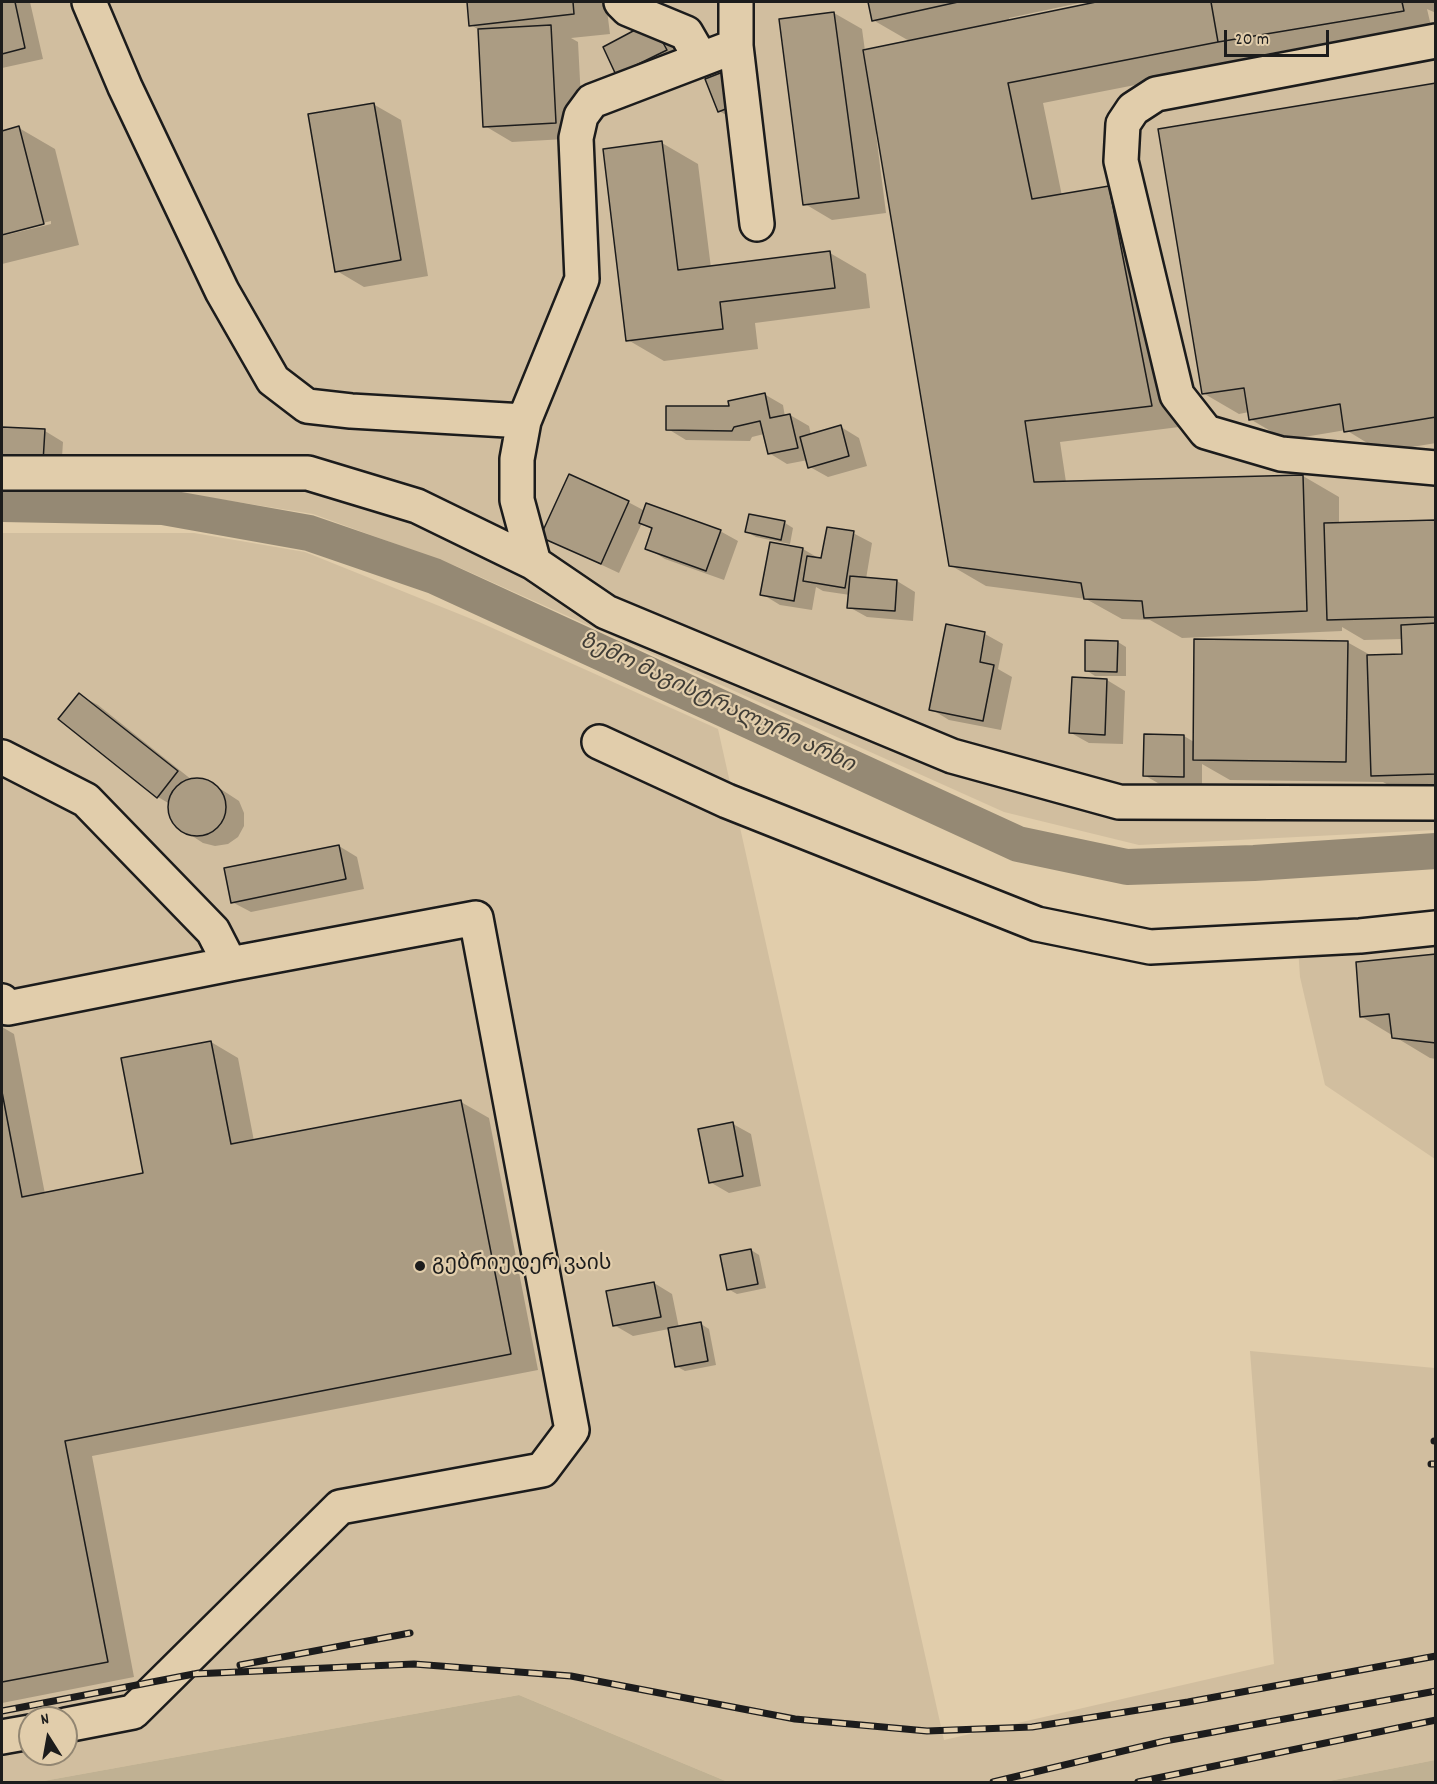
<!DOCTYPE html>
<html>
<head>
<meta charset="utf-8">
<style>
  body { margin:0 }
  #map { position:relative; width:1437px; height:1784px; overflow:hidden; background:#e1cdab; font-family:Dekko,sans-serif }
  canvas { display:block }
  .frame { position:absolute; inset:0; border:3px solid #1c1c1c; pointer-events:none }
  .north { position:absolute; left:18px; top:1706px; width:60px; height:60px; box-sizing:border-box; background:#e1cdab; border:2px solid #928672; border-radius:50%; rotate:349deg; font-size:16px; font-weight:700; line-height:24px; text-align:center; color:#1c1c1c }
  .north::after { content:''; display:block; margin:auto; width:21px; height:27px; background:#1c1c1c; clip-path:polygon(50% 0,100% 100%,50% 72%,0 100%) }
  .scale { position:absolute; left:1224px; top:30px; width:105px; height:27px; box-sizing:border-box; border:3px solid #1c1c1c; border-top:0; padding-left:8px; font-size:18px; line-height:21px; white-space:nowrap; color:#1c1c1c; -webkit-text-stroke:4px #e1cdab; paint-order:stroke }
</style>
</head>
<body>
<div id="map">
<canvas width="1437" height="1784"></canvas>
<div class="frame"></div>
<div class="north">N</div>
<div class="scale">20 m</div>
</div>
<script>
const ctx = document.querySelector('canvas').getContext('2d');
ctx.lineJoin = 'round';
function paint(path, color) {
  ctx.fillStyle = color;
  ctx.fill(path, 'evenodd');
}
function shape(rows) {
  const path = new Path2D();
  for (const r of rows) {
    if (r.length === 3) {
      path.moveTo(r[0] + r[2], r[1]);
      path.arc(r[0], r[1], r[2], 0, 2 * Math.PI);
      continue;
    }
    path.moveTo(r[0], r[1]);
    for (let i = 2; i < r.length; i += 2) path.lineTo(r[i], r[i + 1]);
  }
  return path;
}
function stroke(path, color, width, dash) {
  ctx.strokeStyle = color;
  ctx.lineWidth = width;
  ctx.lineCap = dash ? 'butt' : 'round';
  ctx.setLineDash(dash || []);
  ctx.stroke(path);
}
function label(font, color, halo, rows, align = 'center') {
  ctx.font = font + ' Dekko,"Noto Sans Georgian",sans-serif';
  ctx.lineWidth = 4.5;
  ctx.setLineDash([]);
  ctx.textBaseline = 'middle';
  ctx.strokeStyle = halo;
  ctx.fillStyle = color;
  for (const [text, x, y, turn = 0] of rows) {
    ctx.save();
    ctx.translate(x, y);
    ctx.rotate((+turn || 0) * Math.PI / 180);
    ctx.textAlign = isNaN(turn) ? turn : align;
    if (halo) ctx.strokeText(text, 0, 0);
    ctx.fillText(text, 0, 0);
    ctx.restore();
  }
}
paint(shape([
  [2,2,1435,2,1435,830,1139,845,1004,812,456,566,313,514,174,492,2,489],
  [2,533,194,533,305,552,479,622,718,729,944,1740,1274,1664,1250,1351,1435,1368,1435,1760,1324,1782,728,1782,519,1695,38,1782,2,1782],
  [30,1718,66,1718,66,1754,30,1754],
  [1435,935,1435,1159,1325,1085,1300,977,1298,947]
]), '#d1be9f');
paint(shape([
  [519,1695,728,1782,38,1782],
  [1435,1760,1435,1782,1324,1782]
]), '#c0b193');
paint(shape([
  [2,2,30,2,43,59,2,68],
  [468,2,606,2,610,34,571,38,578,42,583,138,512,142,485,126,479,30,471,25],
  [869,2,1084,2,1009,18,1010,21,1103,2,1436,2,1436,13,1427,9,1431,26,1252,56,1253,62,1043,103,1062,196,1109,188,1145,208,1187,426,1060,442,1066,482,1303,476,1339,497,1339,524,1436,521,1436,795,1408,796,1383,782,1230,780,1202,764,1202,786,1163,786,1144,775,1184,736,1194,742,1347,642,1372,656,1404,655,1403,639,1364,640,1342,627,1342,631,1182,638,1150,620,1122,619,1086,599,986,586,950,565,879,134,876,134,886,213,832,220,805,204,834,13,862,29,865,51,911,42,873,20],
  [661,41,680,52,618,74],
  [707,80,749,108,728,116,719,111],
  [1436,85,1436,443,1382,452,1346,430,1286,440,1250,419,1249,412,1239,414,1203,393],
  [373,104,401,120,428,276,364,287,337,271],
  [19,128,55,149,79,245,2,264,2,236,51,224,51,221,2,233,2,132],
  [662,143,698,164,711,268,830,253,866,274,870,308,755,323,758,349,664,361,628,340],
  [764,394,783,405,785,417,790,415,809,426,811,435,841,427,859,438,867,466,828,477,810,467,808,460,787,464,769,453,764,434,752,437,750,441,686,440,668,429],
  [2,428,45,431,63,442,61,472,2,463],
  [628,502,645,511,720,531,738,541,724,580,665,559,647,548,653,530,642,523,619,573,542,537],
  [785,523,793,528,790,544,756,537,747,532],
  [853,533,872,543,866,579,897,581,915,592,913,621,867,617,849,607,850,595,823,591,816,587,812,610,780,605,762,594,803,549,820,559],
  [947,626,985,634,1003,644,998,669,1012,677,1001,730,949,720,931,709],
  [1118,642,1126,647,1126,676,1095,676,1086,670],
  [1107,680,1125,691,1123,744,1089,743,1071,733],
  [79,695,98,705,192,780,210,782,239,801,244,813,244,826,238,837,228,844,215,846,203,843,174,824,169,812,170,804,158,797],
  [339,846,357,857,364,889,251,912,232,902],
  [1436,955,1436,1059,1430,1058,1362,1017],
  [2,1027,14,1034,45,1194,145,1174,211,1042,238,1058,254,1141,461,1102,489,1118,538,1370,92,1456,134,1677,2,1703],
  [733,1124,751,1134,761,1186,729,1193,710,1182],
  [751,1250,759,1255,766,1288,737,1294,728,1289],
  [654,1283,672,1294,679,1328,701,1324,709,1329,716,1365,685,1371,676,1366,669,1329,633,1336,614,1325]
]), '#0003');
stroke(shape([
  [2,504,163,507,309,533,434,576,1018,844,1127,867,1254,863,1436,851]
]), '#958974', 36);
const building = shape([
  [2,2,15,2,25,48,2,54,2,2],
  [467,2,573,2,574,14,469,26,467,2],
  [868,2,958,2,872,21,868,2],
  [1096,2,1211,2,1218,42,1008,83,1032,199,1109,186,1152,406,1025,421,1034,482,1303,475,1307,611,1144,618,1142,601,1084,599,1081,583,949,566,863,50,1096,2],
  [1211,2,1402,2,1404,11,1218,42,1211,2],
  [834,12,859,198,803,205,779,19,834,12],
  [551,25,556,123,483,127,478,29,551,25],
  [635,30,661,39,667,50,616,75,603,47,635,30],
  [728,70,741,103,718,112,705,79,728,70],
  [1436,83,1436,417,1344,432,1340,404,1249,420,1244,388,1202,394,1158,129,1436,83],
  [374,103,401,260,335,272,308,114,374,103],
  [19,126,44,224,2,235,2,131,19,126],
  [662,141,678,270,830,251,835,288,720,302,723,329,626,341,603,149,662,141],
  [765,393,770,418,790,414,798,448,768,454,760,421,734,427,732,431,666,430,666,406,729,406,728,401,765,393],
  [841,425,849,456,808,468,800,437,841,425],
  [2,427,45,429,43,462,2,460,2,427],
  [569,474,629,501,601,564,540,537,569,474],
  [646,503,721,530,706,571,645,549,652,528,639,523,646,503],
  [749,514,785,521,781,540,745,532,749,514],
  [1436,520,1436,617,1327,620,1324,523,1436,520],
  [827,527,854,531,845,588,803,581,807,556,821,558,827,527],
  [770,542,803,548,794,601,760,595,770,542],
  [850,576,897,580,895,611,847,608,850,576],
  [1436,623,1436,774,1371,776,1367,655,1402,654,1401,625,1436,623],
  [946,624,985,632,980,662,994,665,983,721,929,710,946,624],
  [1194,639,1348,641,1346,762,1193,760,1194,639],
  [1085,640,1118,641,1117,672,1085,671,1085,640],
  [1072,677,1107,679,1105,735,1069,733,1072,677],
  [79,693,178,771,157,798,58,719,79,693],
  [1144,734,1184,735,1184,777,1143,776,1144,734],
  [197,807,29],
  [339,845,346,879,231,903,224,868,339,845],
  [1436,954,1436,1043,1392,1038,1389,1014,1360,1017,1356,962,1436,954],
  [211,1041,231,1144,461,1100,511,1354,65,1441,108,1662,2,1682,2,1092,22,1197,143,1173,121,1058,211,1041],
  [733,1122,743,1176,709,1183,698,1129,733,1122],
  [751,1249,758,1284,727,1290,720,1255,751,1249],
  [654,1282,661,1317,613,1326,606,1291,654,1282],
  [701,1322,708,1361,675,1367,668,1328,701,1322]
]);
paint(building, '#ab9c83');
stroke(building, '#1c1c1c', 1.5);
const minor = shape([
  [89,2,125,87,222,291,273,380,307,406,351,411,524,421],
  [621,2,628,9,686,33,701,59],
  [736,2,736,46,757,224],
  [1436,41,1156,94,1133,109,1123,124,1121,161,1177,395,1206,432,1281,454,1436,468],
  [2,473,308,473,417,506,534,563,606,612,952,756,1119,802,1436,803],
  [534,563,517,500,517,459,524,421,582,279,576,138,581,116,592,101,736,46],
  [599,742,727,801,1037,924,1150,947,1360,936,1436,928],
  [2,757,86,800,213,931,230,964,476,918,572,1430,542,1470,340,1507,133,1712,66,1725],
  [2,1001,8,1008,230,964],
  [2,1737,30,1732]
]);
stroke(minor, '#1c1c1c', 38);
stroke(minor, '#e1cdab', 33);
const rail = shape([
  [1434,1441,1436,1441],
  [1431,1464,1436,1464],
  [240,1665,410,1633],
  [193,1674,414,1664,571,1676,795,1719,927,1731,1032,1727,1188,1702,1436,1656],
  [2,1711,199,1673],
  [993,1782,1165,1741,1436,1691],
  [1138,1782,1436,1720]
]);
stroke(rail, '#1c1c1c', 7);
stroke(rail, '#e1cdab', 4.5, [14]);
for (const [x, y, r, color] of [
  [420,1266,6,"#1c1c1c"]
]) {
  const dot = new Path2D();
  dot.arc(x, y, r, 0, 2 * Math.PI);
  ctx.fillStyle = color;
  ctx.fill(dot);
  stroke(dot, '#e1cdab', 2);
}
label('21px', '#1c1c1c', '#e1cdab', [
  ["გებრიუდერ ვაის",432,1266]
], 'left');
label('italic 22px', '#403d36', '#e1cdab', [
  ["ზემო მაგისტრალური არხი",716,705,25]
]);
</script>
</body>
</html>
